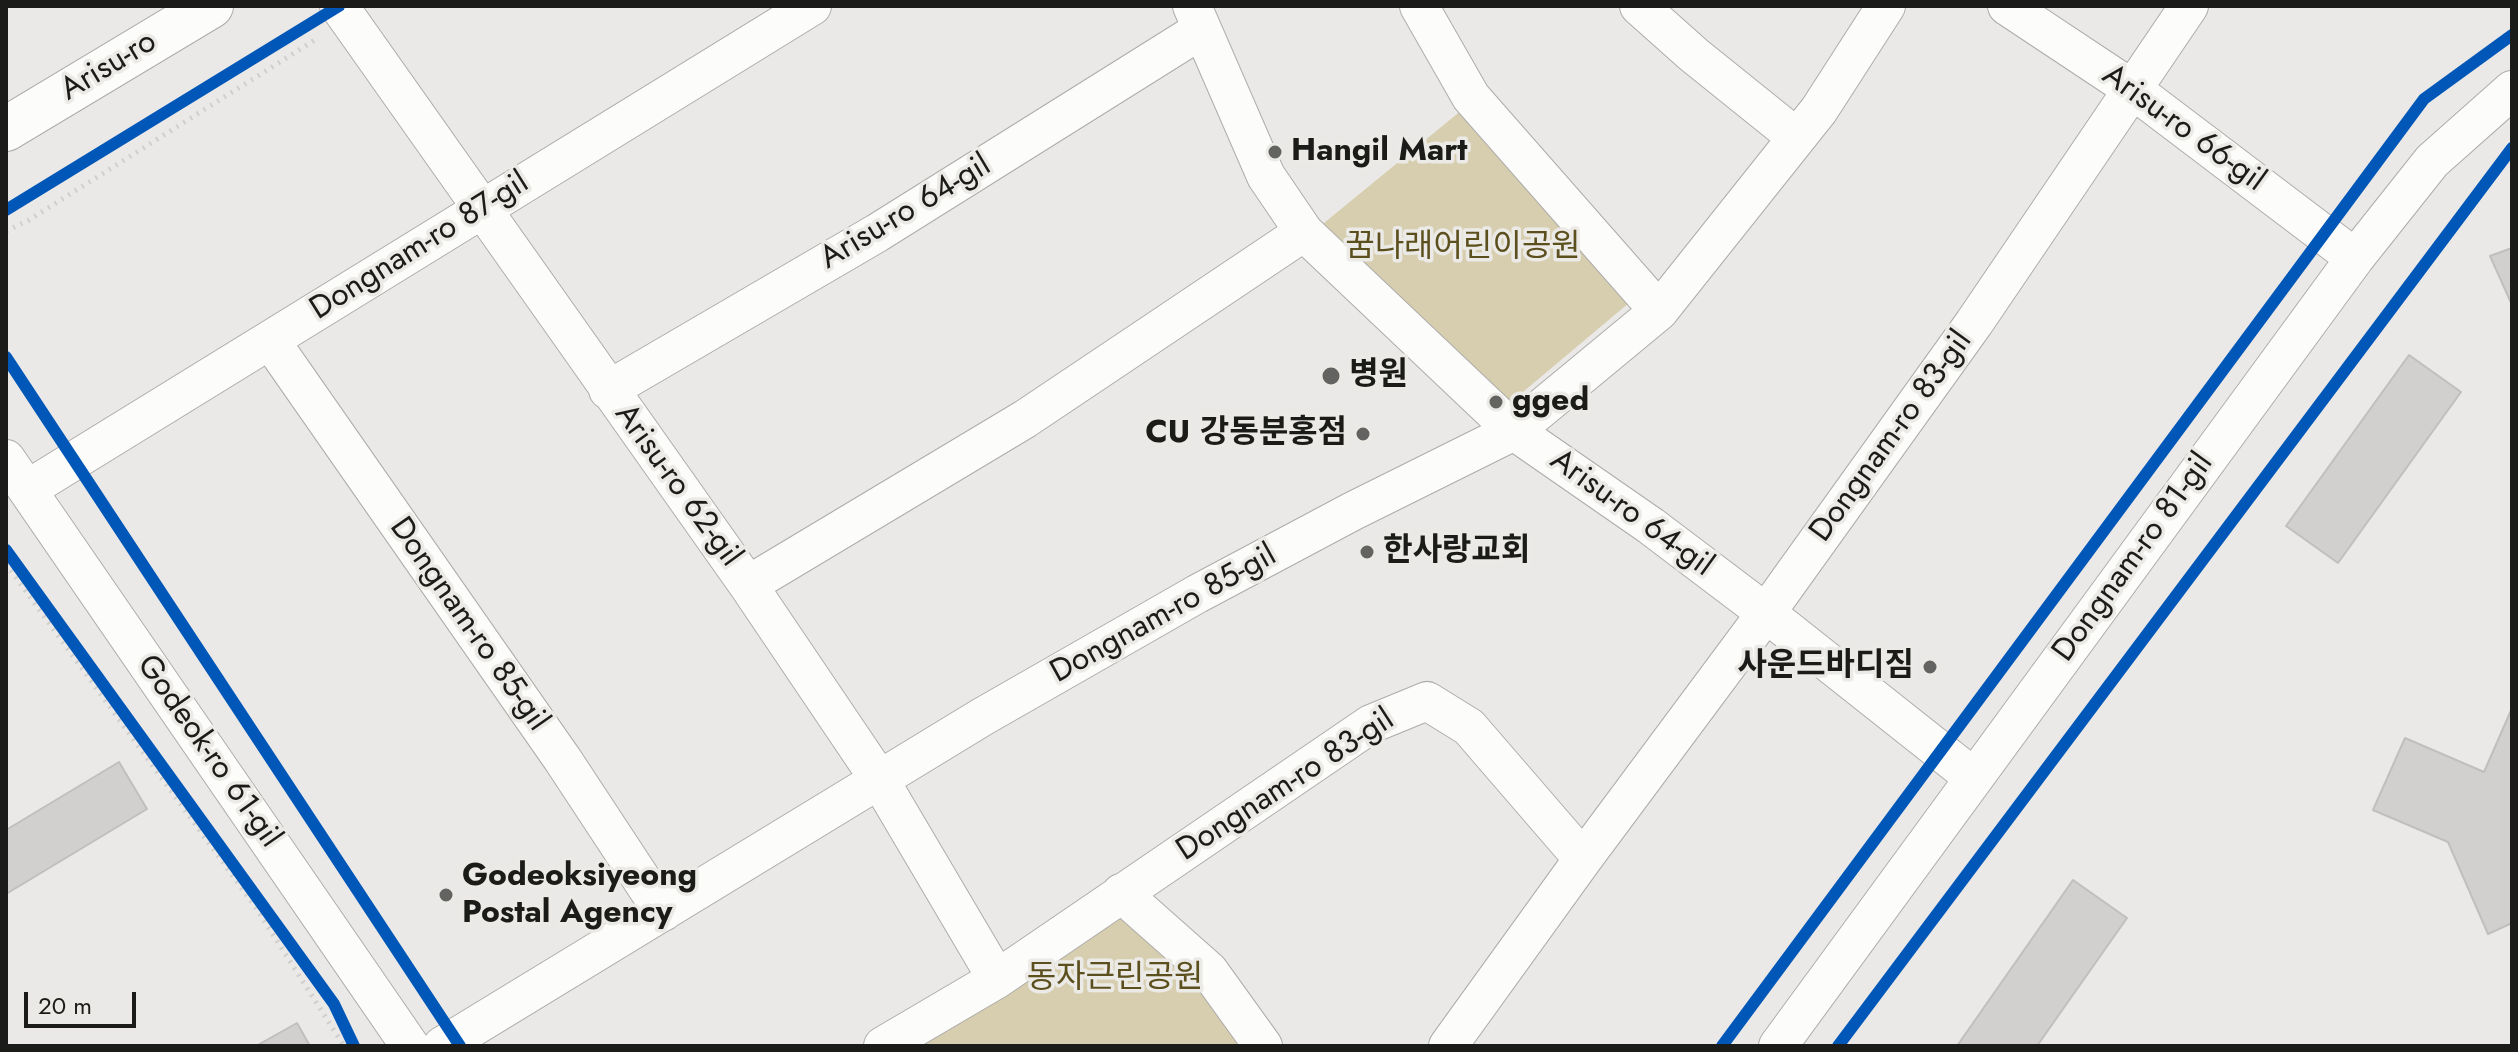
<!DOCTYPE html>
<html>
<head>
<meta charset="utf-8">
<style>
  body { margin:0 }
  #map { position:relative; width:2518px; height:1052px; overflow:hidden; background:#eae9e7; font-family:Jost,sans-serif }
  canvas { display:block }
  .frame { position:absolute; inset:0; border:8px solid #1b1b19; pointer-events:none }
  .scale { position:absolute; left:24px; top:992px; width:112px; height:36px; box-sizing:border-box; border:4px solid #1b1b19; border-top:0; padding-left:10px; font-size:24px; line-height:28px; white-space:nowrap; color:#1b1b19; -webkit-text-stroke:6px #ebeae6; paint-order:stroke }
</style>
</head>
<body>
<div id="map">
<canvas width="2518" height="1052"></canvas>
<div class="frame"></div>
<div class="scale">20 m</div>
</div>
<script>
const ctx = document.querySelector('canvas').getContext('2d');
ctx.lineJoin = 'round';
function paint(path, color) {
  ctx.fillStyle = color;
  ctx.fill(path, 'evenodd');
}
function shape(rows) {
  const path = new Path2D();
  for (const r of rows) {
    path.moveTo(r[0], r[1]);
    for (let i = 2; i < r.length; i += 2) path.lineTo(r[i], r[i + 1]);
  }
  return path;
}
function stroke(path, color, width, dash) {
  ctx.strokeStyle = color;
  ctx.lineWidth = width;
  ctx.lineCap = dash ? 'butt' : 'round';
  ctx.setLineDash(dash || []);
  ctx.stroke(path);
}
function label(font, color, halo, rows, align = 'center') {
  ctx.font = font + ' Jost,"Noto Sans KR",sans-serif';
  ctx.lineWidth = 7;
  ctx.setLineDash([]);
  ctx.textBaseline = 'middle';
  ctx.strokeStyle = halo;
  ctx.fillStyle = color;
  for (const [text, x, y, turn = 0] of rows) {
    ctx.save();
    ctx.translate(x, y);
    ctx.rotate((+turn || 0) * Math.PI / 180);
    ctx.textAlign = isNaN(turn) ? turn : align;
    if (halo) ctx.strokeText(text, 0, 0);
    ctx.fillText(text, 0, 0);
    ctx.restore();
  }
}
paint(shape([
  [1468,105,1636,297,1492,418,1313,232],
  [1121,893,1263,1046,883,1046]
]), '#d7ceaf');
const building = shape([
  [2512,248,2512,305,2490,256,2512,248],
  [2409,355,2461,392,2338,563,2286,526,2409,355],
  [2512,708,2512,923,2488,934,2448,842,2373,810,2405,738,2484,772,2512,708],
  [119,762,147,809,6,894,6,830,119,762],
  [2073,880,2127,918,2037,1046,1957,1046,2073,880],
  [297,1023,310,1046,256,1046,297,1023]
]);
paint(building, '#d1d0ce');
stroke(building, '#c0bfbe', 2);
const street = shape([
  [339,6,748,585,879,779,997,979],
  [1192,6,1266,176,1304,232,1514,431,1651,526,1766,613,1973,777],
  [1419,6,1471,97,1659,311],
  [1639,6,1694,55,1796,137],
  [2007,6,2132,89,2355,258],
  [270,340,563,760,663,912],
  [608,390,877,233,1201,30],
  [6,459,410,1046],
  [28,489,812,6],
  [748,585,1025,419,1304,232],
  [1121,893,1209,971,1263,1046],
  [442,1046,982,717,1197,594,1353,511,1514,431,1659,311,1819,110,1886,6],
  [883,1046,997,979,1371,724,1427,701,1469,727,1583,859],
  [1448,1046,1583,859,1766,613,1974,323,2189,6],
  [1778,1046,2355,258,2432,161,2512,90]
]);
const secondary = shape([
  [6,129,211,6]
]);
stroke(street, '#aeacab', 40);
stroke(secondary, '#aeacab', 46);
stroke(shape([
  [6,231,29,220,318,38],
  [6,564,256,908,344,1046]
]), '#cfcfce', 5, [2, 6]);
stroke(street, '#fcfcfb', 38);
stroke(secondary, '#fcfcfb', 44);
stroke(shape([
  [6,210,339,6],
  [6,357,460,1046],
  [6,550,334,1004,354,1046],
  [1722,1046,2424,99,2512,35],
  [1838,1046,2512,148]
]), '#0057b8', 12);
for (const [x, y, r, color] of [
  [1275,152,8,"#636361"],
  [1331,376,10,"#636361"],
  [1496,402,8,"#636361"],
  [1363,434,8,"#636361"],
  [1367,552,8,"#636361"],
  [1930,667,8,"#636361"],
  [446,895,8,"#636361"]
]) {
  const dot = new Path2D();
  dot.arc(x, y, r, 0, 2 * Math.PI);
  ctx.fillStyle = color;
  ctx.fill(dot);
  stroke(dot, '#ebeae6', 3);
}
label('32px', '#1b1b19', '#ebeae6', [
  ["Arisu-ro",109,67,-31],
  ["Arisu-ro 66-gil",2183,129,36],
  ["Arisu-ro 64-gil",906,213,-31],
  ["Dongnam-ro 87-gil",420,247,-32],
  ["Dongnam-ro 83-gil",1892,437,-54],
  ["Arisu-ro 62-gil",677,486,54],
  ["Arisu-ro 64-gil",1631,514,36],
  ["Dongnam-ro 81-gil",2134,558,-54],
  ["Dongnam-ro 85-gil",1164,615,-29],
  ["Dongnam-ro 85-gil",468,625,55],
  ["Godeok-ro 61-gil",208,752,55],
  ["Dongnam-ro 83-gil",1286,786,-33]
]);
label('bold 32px', '#1b1b19', '#ebeae6', [
  ["Hangil Mart",1291,152],
  ["병원",1349,376],
  ["gged",1512,402],
  ["CU 강동분홍점",1347,434,"right"],
  ["한사랑교회",1383,552],
  ["사운드바디짐",1914,667,"right"],
  ["Godeoksiyeong",462,877],
  ["Postal Agency",462,914]
], 'left');
label('32px', '#5c4f1e', '#ebeae6', [
  ["꿈나래어린이공원",1463,248],
  ["동자근린공원",1115,979]
]);
</script>
</body>
</html>
